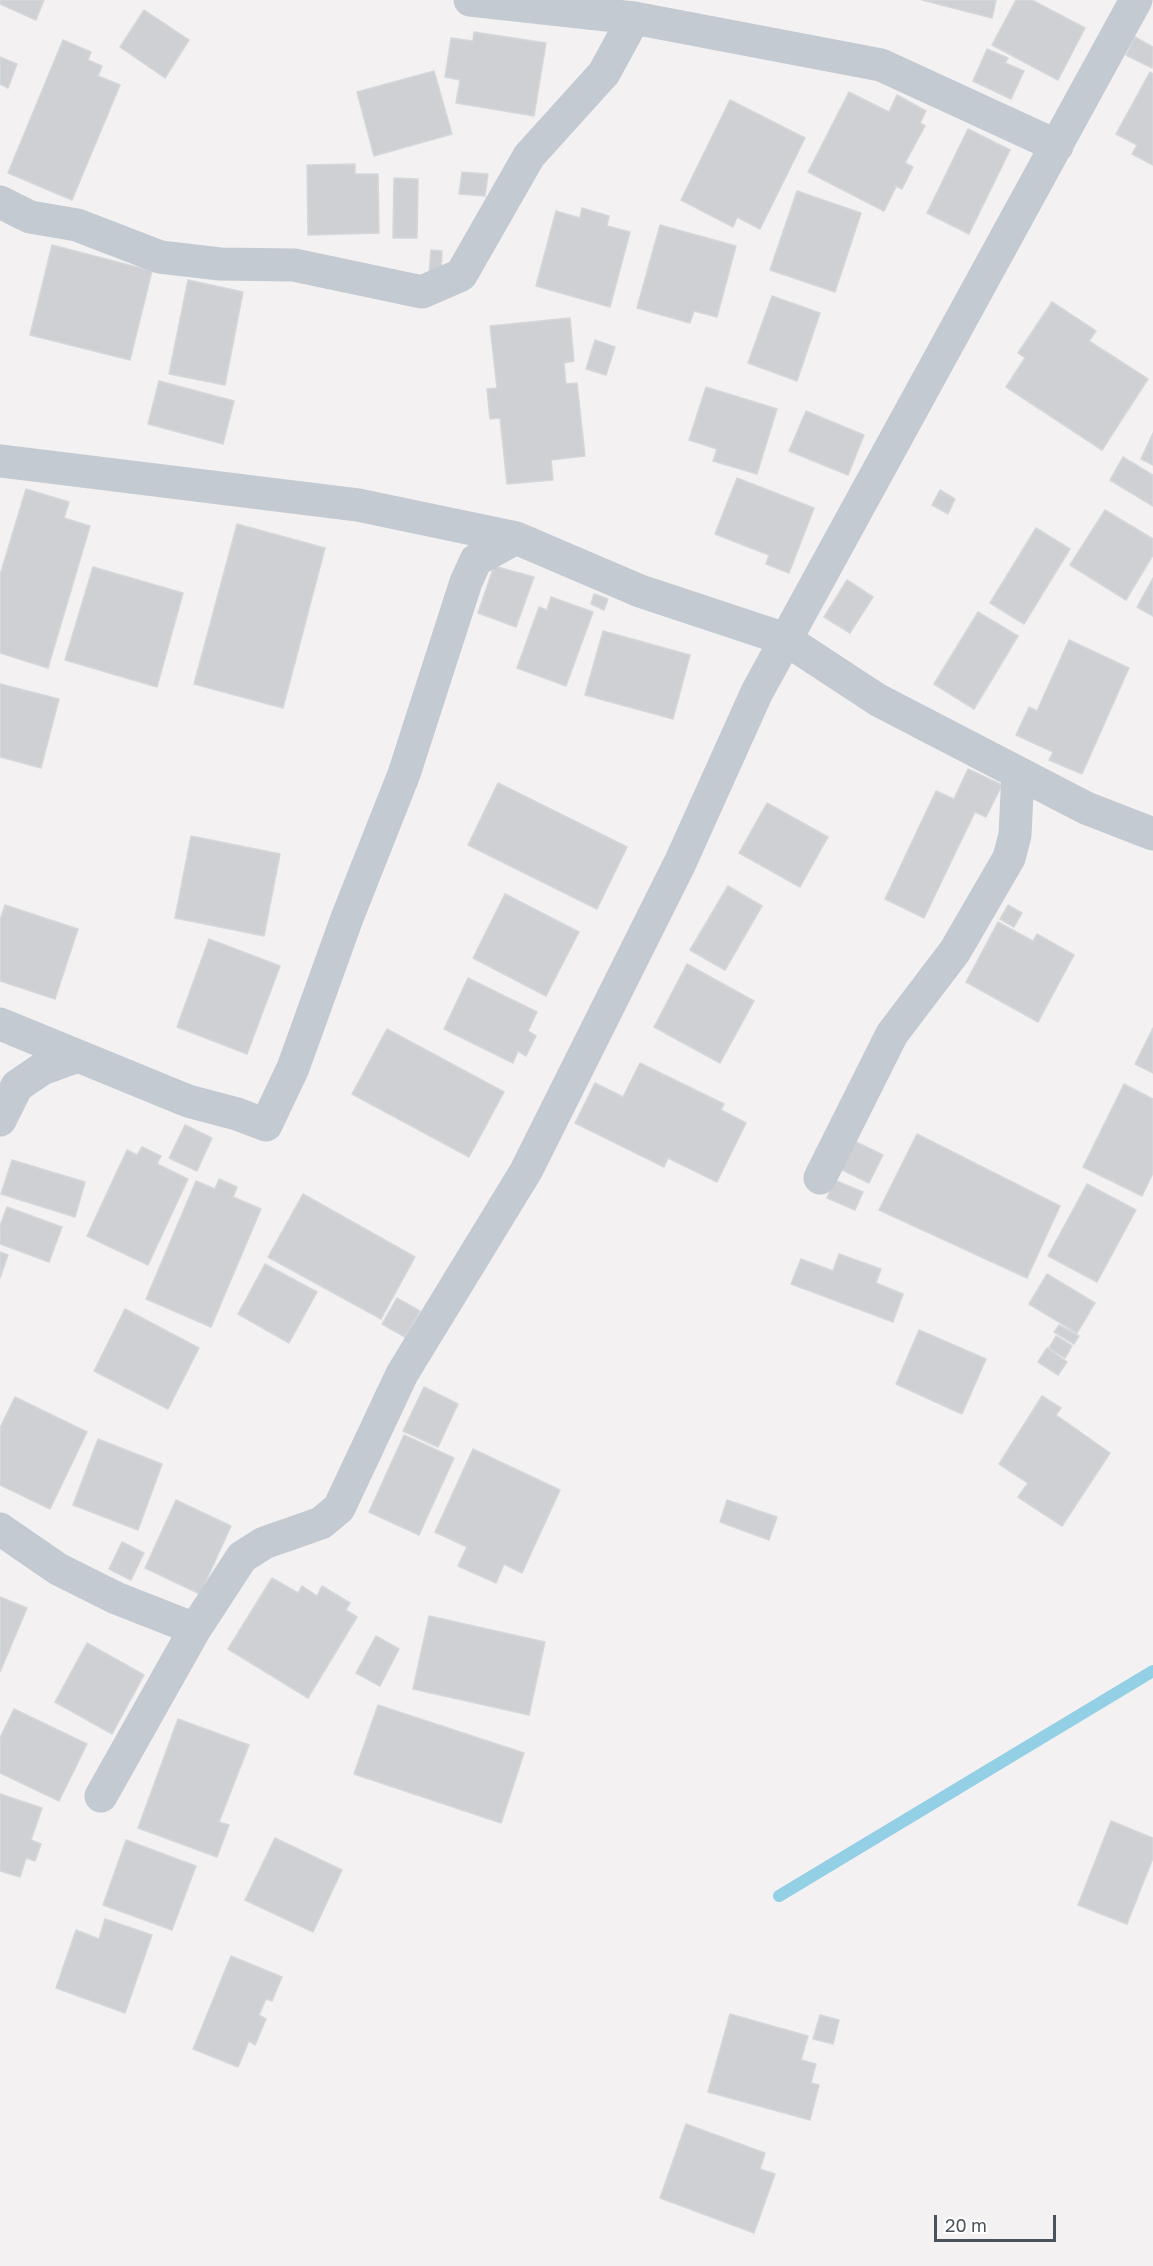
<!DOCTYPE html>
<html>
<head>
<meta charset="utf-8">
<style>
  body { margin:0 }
  #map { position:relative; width:1153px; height:2266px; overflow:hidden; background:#f3f1f1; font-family:"Golos Text",sans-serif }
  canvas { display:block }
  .scale { position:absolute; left:934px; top:2215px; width:122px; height:27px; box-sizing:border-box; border:3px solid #4a535c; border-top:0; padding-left:8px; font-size:18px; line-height:21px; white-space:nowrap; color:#4a535c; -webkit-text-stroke:4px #fff; paint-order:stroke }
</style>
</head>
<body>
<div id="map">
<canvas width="1153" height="2266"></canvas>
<div class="scale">20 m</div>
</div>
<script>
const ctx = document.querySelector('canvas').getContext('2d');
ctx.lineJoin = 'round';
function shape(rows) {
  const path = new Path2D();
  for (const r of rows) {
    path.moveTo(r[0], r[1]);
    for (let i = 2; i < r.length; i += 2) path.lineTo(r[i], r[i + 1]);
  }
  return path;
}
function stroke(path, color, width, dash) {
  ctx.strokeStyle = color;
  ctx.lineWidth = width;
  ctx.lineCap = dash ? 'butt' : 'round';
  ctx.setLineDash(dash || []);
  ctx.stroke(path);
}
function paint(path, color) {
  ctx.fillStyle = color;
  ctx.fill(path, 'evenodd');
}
stroke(shape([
  [779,1896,1153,1671]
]), '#94d0e5', 12);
const building = shape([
  [0,0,44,0,36,20,0,4,0,0],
  [922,0,996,0,992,18,922,0],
  [1016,0,1032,0,1085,28,1058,80,992,45,1016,0],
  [144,10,189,40,165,78,120,47,144,10],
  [474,32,546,43,534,116,456,103,460,80,445,77,451,38,473,41,474,32],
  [1135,37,1153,47,1152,68,1126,55,1135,37],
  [63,40,91,52,88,60,102,66,98,76,120,85,72,200,8,173,63,40],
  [987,49,1008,58,1005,63,1024,71,1011,99,973,81,987,49],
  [0,57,17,64,8,88,0,84,0,57],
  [434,71,452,134,374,156,357,92,434,71],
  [1150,72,1153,74,1153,165,1132,154,1137,145,1116,134,1150,72],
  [849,92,889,112,897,95,926,111,920,123,925,126,905,163,913,167,902,189,894,185,896,187,884,211,808,172,849,92],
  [730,100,805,138,760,229,737,217,733,227,681,200,730,100],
  [968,129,1010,150,969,234,927,213,968,129],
  [355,164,355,174,378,174,379,233,308,235,307,165,355,164],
  [462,172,488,174,485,196,459,194,462,172],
  [394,178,418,179,417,238,393,238,394,178],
  [797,191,861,213,835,292,770,270,797,191],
  [582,208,609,216,607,226,630,232,610,307,536,286,556,211,580,218,582,208],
  [660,225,736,246,717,317,694,311,690,323,637,308,660,225],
  [52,245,152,271,130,360,30,335,52,245],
  [431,250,442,251,441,276,429,275,431,250],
  [188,280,243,292,225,385,169,374,188,280],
  [772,296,820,313,797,381,748,363,772,296],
  [1052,302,1096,331,1089,341,1148,379,1102,450,1006,387,1025,358,1018,353,1052,302],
  [570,318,574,361,564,363,566,384,577,383,585,456,551,460,553,480,507,484,500,418,490,419,487,389,497,388,490,326,570,318],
  [595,340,615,347,606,375,586,369,595,340],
  [159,381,234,401,223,444,148,424,159,381],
  [706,387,777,409,757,474,713,461,717,449,689,440,706,387],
  [806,411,864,435,848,475,789,451,806,411],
  [1153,433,1153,465,1141,459,1153,433],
  [1123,457,1153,475,1153,506,1110,480,1123,457],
  [737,478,814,508,789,573,766,564,769,555,715,534,737,478],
  [26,489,69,502,64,518,90,526,48,668,0,653,0,575,26,489],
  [940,490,955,499,948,514,932,505,940,490],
  [1105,510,1153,539,1153,555,1126,600,1070,565,1105,510],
  [237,524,325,548,283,708,194,684,237,524],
  [1036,528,1070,549,1024,624,990,603,1036,528],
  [494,566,534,577,516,627,478,613,494,566],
  [93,567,183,593,157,687,65,660,93,567],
  [1153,578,1153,616,1137,607,1153,578],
  [847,580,873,597,850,633,824,617,847,580],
  [594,594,608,599,604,610,591,604,594,594],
  [551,597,593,612,566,686,517,668,539,607,547,610,551,597],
  [978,612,1018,636,974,709,934,684,978,612],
  [603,631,690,655,673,719,585,695,603,631],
  [1069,640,1129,668,1082,774,1049,760,1053,752,1016,735,1029,707,1037,711,1069,640],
  [0,684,59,699,41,768,0,757,0,684],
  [968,769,1002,785,986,817,975,812,924,918,885,899,936,791,954,799,968,769],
  [498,783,627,847,597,909,468,845,498,783],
  [767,803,828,837,800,887,739,853,767,803],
  [191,836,280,854,264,936,175,918,191,836],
  [728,886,762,906,725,970,690,950,728,886],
  [505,894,579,932,546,996,473,958,505,894],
  [5,905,78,929,55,999,0,981,0,920,5,905],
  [1008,905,1022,913,1014,927,1000,919,1008,905],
  [998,922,1033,941,1037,934,1074,955,1038,1022,966,982,998,922],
  [209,939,280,966,247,1054,177,1027,209,939],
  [687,964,754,1001,720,1063,654,1027,687,964],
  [468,978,537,1012,528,1031,536,1036,526,1056,518,1051,513,1063,444,1029,468,978],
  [1153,1028,1153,1073,1135,1064,1153,1028],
  [387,1029,504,1092,469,1157,352,1094,387,1029],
  [640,1063,724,1104,721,1110,746,1123,717,1182,668,1158,664,1167,575,1123,595,1083,623,1097,640,1063],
  [1124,1084,1153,1099,1153,1173,1142,1196,1083,1167,1124,1084],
  [185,1125,212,1138,197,1171,169,1158,185,1125],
  [917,1134,1060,1206,1027,1278,879,1210,917,1134],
  [848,1138,883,1155,869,1183,834,1166,848,1138],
  [142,1147,161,1156,157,1164,188,1179,148,1265,87,1236,127,1150,137,1155,142,1147],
  [12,1160,85,1182,75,1217,1,1194,12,1160],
  [219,1179,237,1187,233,1197,261,1209,211,1327,146,1299,196,1181,215,1189,219,1179],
  [834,1180,863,1192,855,1210,827,1198,834,1180],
  [1087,1184,1136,1210,1097,1282,1048,1256,1087,1184],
  [303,1194,415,1257,381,1319,268,1257,303,1194],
  [7,1207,62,1227,49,1262,0,1244,0,1226,7,1207],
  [0,1252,8,1255,0,1278,0,1252],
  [839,1254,881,1269,876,1283,903,1294,893,1322,791,1284,801,1259,833,1271,839,1254],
  [265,1264,317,1292,289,1343,238,1314,265,1264],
  [1047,1274,1095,1303,1077,1333,1029,1304,1047,1274],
  [397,1298,420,1311,405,1337,382,1324,397,1298],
  [125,1309,199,1348,168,1409,94,1371,125,1309],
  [1059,1325,1079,1336,1074,1344,1054,1332,1059,1325],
  [919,1330,986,1359,962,1414,896,1384,919,1330],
  [1056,1336,1072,1346,1065,1358,1049,1348,1056,1336],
  [1047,1348,1067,1362,1058,1375,1038,1362,1047,1348],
  [424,1387,458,1404,438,1447,403,1431,424,1387],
  [1042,1396,1061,1408,1056,1415,1110,1453,1062,1526,1018,1497,1028,1483,999,1464,1042,1396],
  [15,1397,87,1432,50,1509,0,1485,0,1428,15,1397],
  [404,1435,454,1458,419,1535,369,1512,404,1435],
  [98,1439,162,1464,138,1530,73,1505,98,1439],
  [473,1449,560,1490,522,1573,504,1564,496,1583,458,1566,467,1547,435,1532,473,1449],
  [176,1500,231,1526,200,1594,145,1568,176,1500],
  [727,1500,777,1517,769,1540,720,1522,727,1500],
  [122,1542,144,1553,131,1580,109,1569,122,1542],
  [272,1578,298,1593,302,1586,317,1596,322,1586,350,1603,346,1610,357,1617,308,1698,228,1649,272,1578],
  [0,1597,27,1608,0,1672,0,1597],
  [429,1616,545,1642,529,1715,413,1689,429,1616],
  [376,1636,399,1649,380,1686,356,1673,376,1636],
  [87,1643,144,1675,112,1734,55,1702,87,1643],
  [378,1705,524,1753,501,1823,354,1774,378,1705],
  [14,1709,87,1744,59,1801,0,1773,0,1738,14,1709],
  [178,1719,249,1745,219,1822,229,1825,217,1857,138,1828,178,1719],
  [0,1794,42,1808,31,1840,41,1844,35,1861,26,1858,20,1877,0,1871,0,1794],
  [1111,1821,1153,1838,1153,1858,1127,1924,1078,1905,1111,1821],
  [275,1838,342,1870,313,1932,245,1900,275,1838],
  [126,1840,196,1866,172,1930,103,1905,126,1840],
  [105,1919,152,1935,125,2013,56,1988,76,1930,99,1939,105,1919],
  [231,1956,282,1977,272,2001,266,1999,259,2015,266,2019,255,2045,249,2041,238,2067,193,2049,231,1956],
  [730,2014,808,2036,801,2060,816,2064,811,2083,819,2085,810,2120,708,2092,730,2014],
  [820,2015,839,2020,833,2044,813,2039,820,2015],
  [686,2124,765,2153,760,2169,775,2174,754,2233,660,2198,686,2124]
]);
paint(building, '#ced0d4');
stroke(building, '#d5d7db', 1.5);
stroke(shape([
  [470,0,634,18,881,65,1057,146],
  [0,202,30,217,77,225,160,257,220,264,294,265,422,292,461,275,529,156,604,73,634,18],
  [0,461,358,505,516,538,640,591,785,639,878,700,1086,808,1153,834],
  [0,1024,188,1101,237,1114,266,1125,293,1068,347,918,404,774,466,582,476,560,516,538],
  [0,1120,17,1086,42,1069,78,1056],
  [820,1178,892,1034,955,951,1009,858,1015,835,1018,773],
  [0,1529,58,1569,116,1598,195,1629],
  [101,1796,195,1629,242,1557,264,1543,321,1523,339,1508,402,1374,526,1171,680,863,757,692,1136,0]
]), '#c3cad1', 33);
</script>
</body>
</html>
